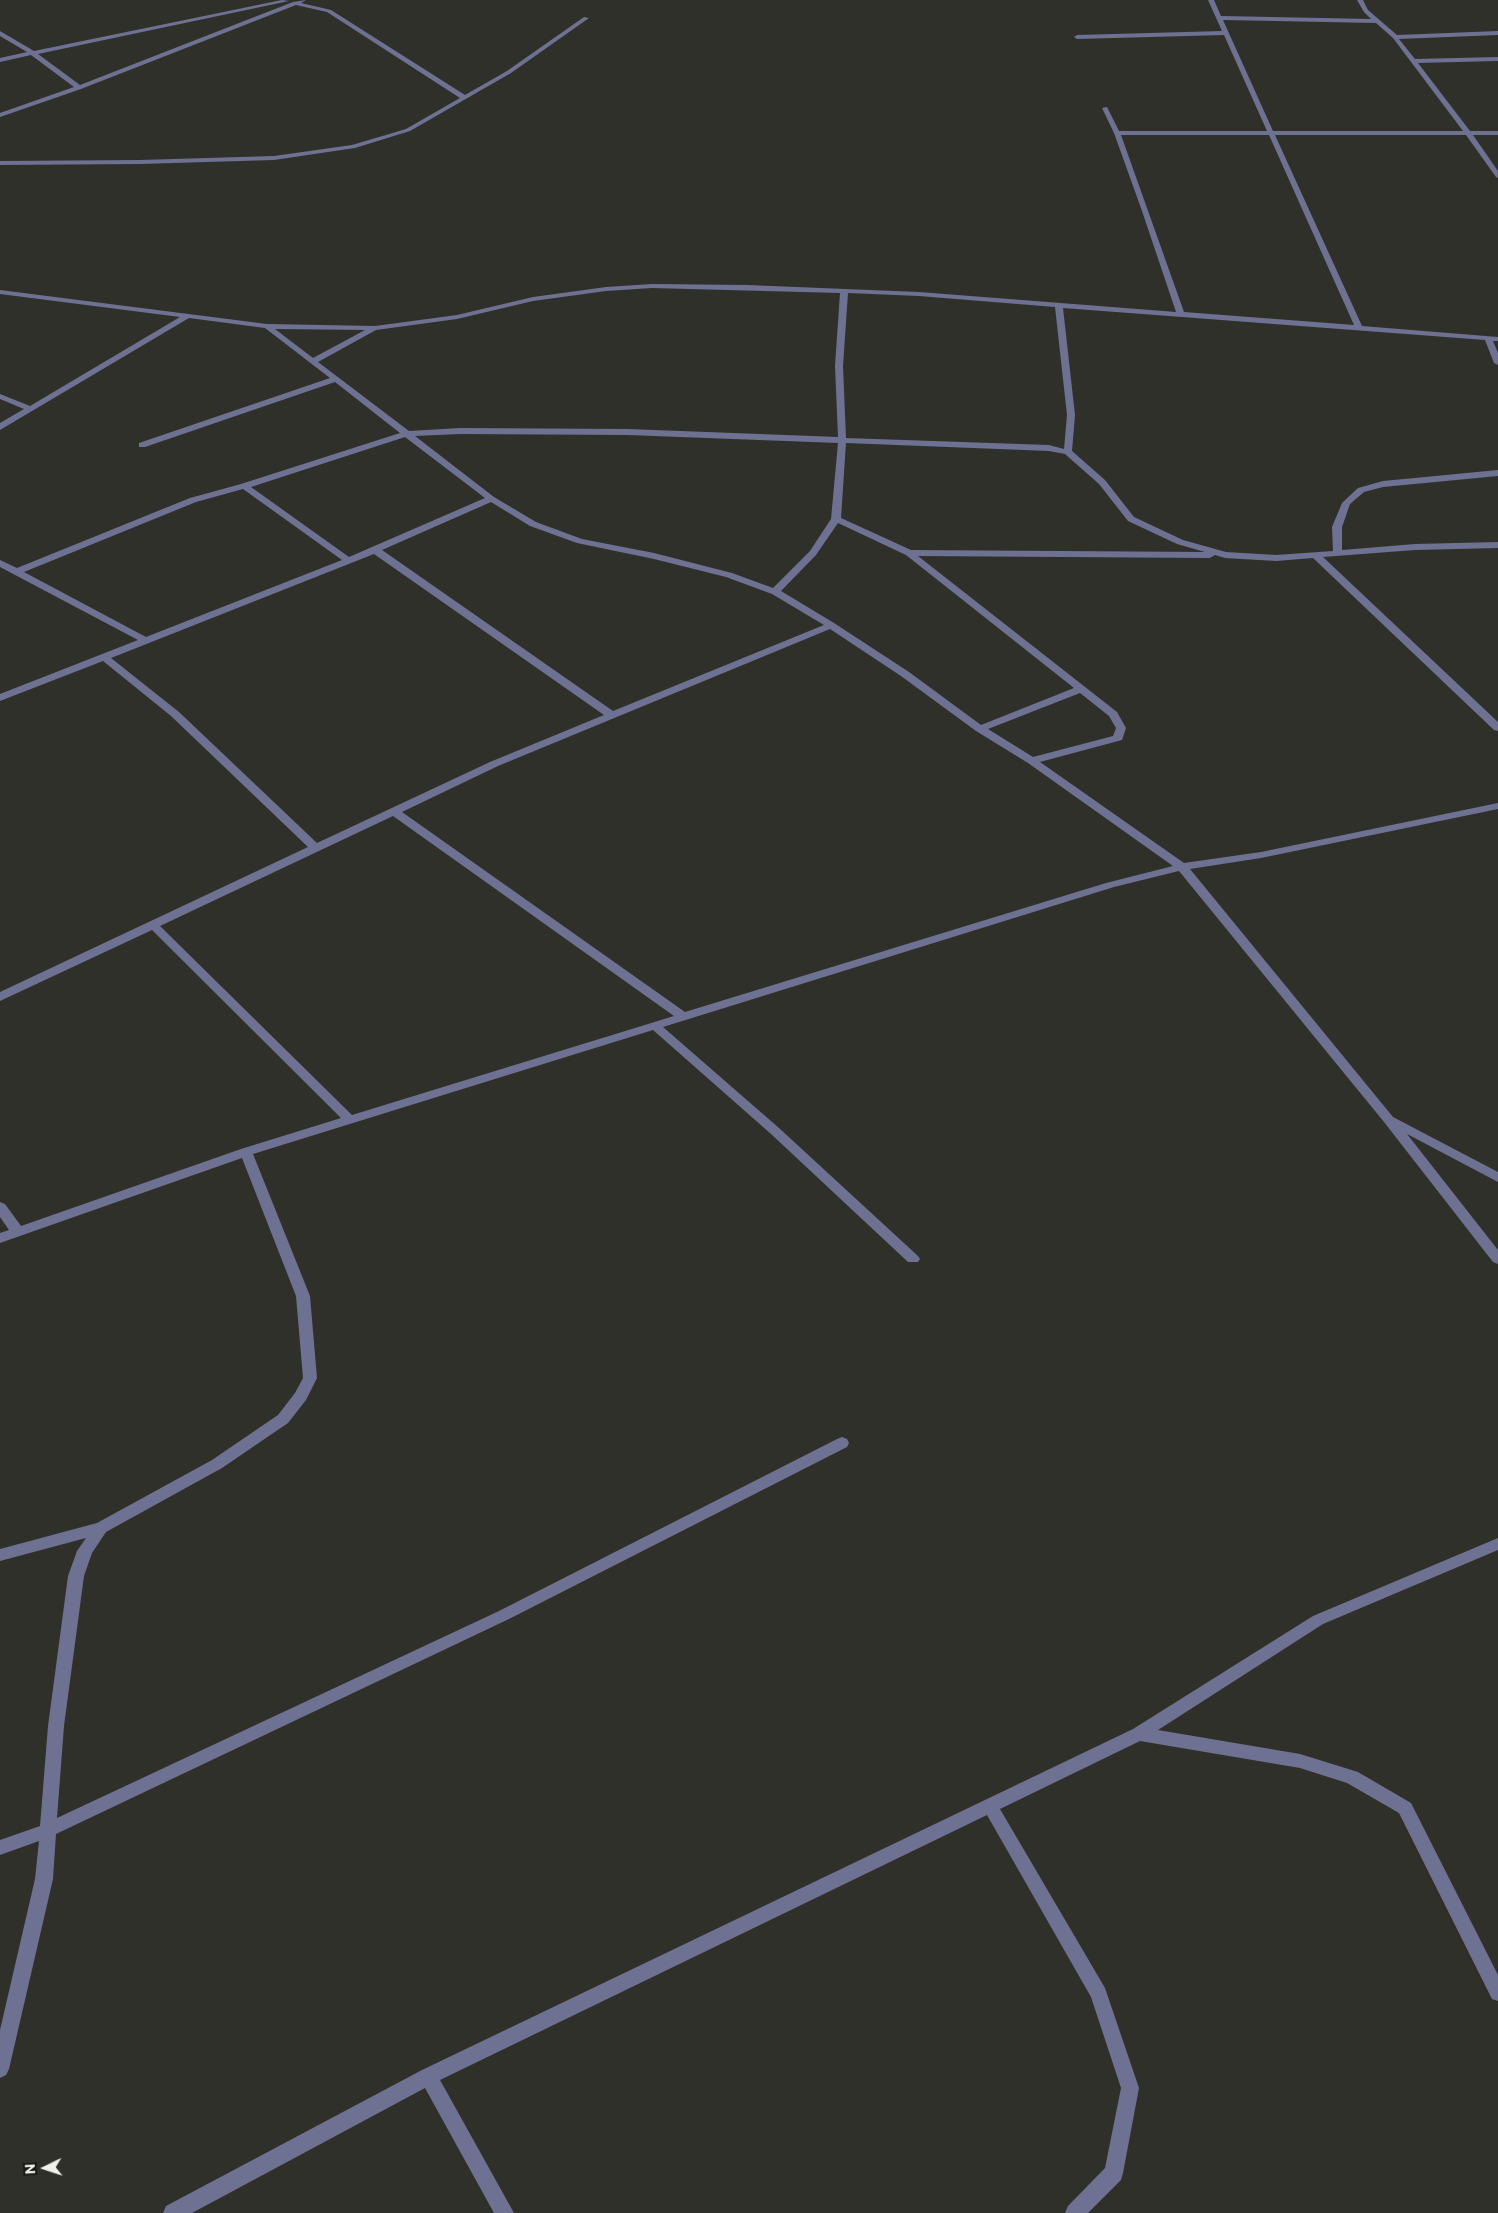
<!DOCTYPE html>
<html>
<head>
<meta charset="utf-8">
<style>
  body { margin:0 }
  #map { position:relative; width:1498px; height:2213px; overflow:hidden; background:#30302b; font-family:Commissioner,sans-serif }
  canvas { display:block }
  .north { position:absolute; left:20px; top:2143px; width:50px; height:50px; -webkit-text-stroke:4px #181815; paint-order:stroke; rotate:266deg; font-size:14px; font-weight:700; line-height:20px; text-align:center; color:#f0f0ed }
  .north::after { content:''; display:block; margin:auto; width:18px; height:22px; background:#f0f0ed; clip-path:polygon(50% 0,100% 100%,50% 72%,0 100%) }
</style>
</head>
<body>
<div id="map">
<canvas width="1498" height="2213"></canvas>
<div class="north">N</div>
</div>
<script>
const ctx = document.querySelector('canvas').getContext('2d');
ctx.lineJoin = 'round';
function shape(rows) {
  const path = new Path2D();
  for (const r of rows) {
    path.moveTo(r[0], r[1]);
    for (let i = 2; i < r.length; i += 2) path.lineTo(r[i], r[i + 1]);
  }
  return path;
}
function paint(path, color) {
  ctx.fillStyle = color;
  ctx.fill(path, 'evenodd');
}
paint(shape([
  [282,0,289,1,38,54,80,85,293,2,306,0,301,3,331,10,465,95,507,71,584,17,589,18,511,73,410,131,355,148,274,160,140,164,0,165,0,161,140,160,274,156,352,145,406,129,460,98,327,12,296,5,81,89,0,117,0,113,74,87,31,55,0,62,0,58,27,52,0,36,0,31,34,51,282,0],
  [1208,0,1214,0,1221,16,1371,19,1364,12,1357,0,1363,0,1368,10,1397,35,1498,31,1498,35,1399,39,1415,59,1498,57,1498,61,1418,63,1470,131,1498,131,1498,135,1473,135,1498,171,1498,178,1496,177,1466,135,1275,135,1362,326,1498,337,1498,341,1493,341,1498,353,1498,365,1494,363,1485,340,1063,308,1075,415,1072,451,1105,480,1134,517,1183,540,1226,552,1276,555,1333,551,1332,527,1342,503,1358,488,1383,481,1498,470,1498,476,1383,487,1364,492,1350,504,1342,527,1342,550,1415,544,1498,542,1498,548,1415,550,1323,557,1498,722,1498,731,1494,730,1313,558,1276,561,1225,558,1215,555,1210,558,918,556,1117,712,1126,728,1122,740,1040,762,1184,863,1261,852,1498,803,1498,809,1261,858,1190,869,1393,1117,1498,1172,1498,1182,1407,1134,1498,1250,1498,1264,1493,1262,1384,1122,1179,871,1114,887,663,1027,779,1128,918,1256,920,1259,918,1262,908,1262,771,1134,653,1030,253,1154,310,1296,317,1378,306,1400,288,1423,222,1468,106,1532,92,1553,84,1576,64,1726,57,1818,499,1611,837,1439,842,1437,847,1439,849,1443,847,1447,509,1619,56,1834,53,1879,9,2069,6,2075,0,2078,0,2030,35,1879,39,1841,0,1855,0,1840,40,1826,48,1726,68,1576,77,1551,86,1538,0,1561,0,1549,97,1523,212,1460,278,1415,295,1393,303,1378,296,1296,242,1158,0,1243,0,1233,9,1230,0,1217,0,1202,5,1204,21,1226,241,1149,341,1118,152,930,0,1001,0,992,308,847,171,716,103,661,0,701,0,694,138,640,0,567,0,560,17,568,190,498,241,484,400,433,335,382,145,447,139,447,139,443,330,378,265,328,189,318,0,430,0,423,24,409,0,399,0,394,30,406,180,317,0,294,0,290,267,324,375,326,457,315,533,297,606,287,652,284,747,285,919,292,1176,312,1142,211,1114,133,1102,108,1107,107,1119,131,1267,131,1224,35,1077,39,1074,37,1077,35,1222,31,1208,0],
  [1223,20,1376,23,1393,38,1463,131,1273,131,1223,20],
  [1121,135,1269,135,1354,325,1184,312,1121,135],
  [652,288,840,293,835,366,838,437,628,429,460,428,409,431,318,362,376,330,457,319,533,301,606,291,652,288],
  [848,293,919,296,1055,307,1067,415,1064,449,1049,445,846,438,843,366,848,293],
  [275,329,365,330,313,358,275,329],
  [460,434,628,435,838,443,831,519,810,551,773,588,732,573,654,553,582,539,536,522,494,497,415,436,460,434],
  [405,437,485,498,349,557,251,487,405,437],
  [846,443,1049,451,1065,454,1099,484,1128,521,1177,544,1205,552,911,550,841,518,846,443],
  [243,489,342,560,146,637,24,572,196,502,243,489],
  [491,502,530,526,577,543,654,559,726,577,772,594,824,625,613,711,382,550,491,502],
  [838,523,906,555,1074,688,981,725,909,672,834,623,781,591,816,555,838,523],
  [374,554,604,715,490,762,317,843,179,712,111,658,374,554],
  [830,629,901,676,976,731,1028,763,1173,866,1106,883,685,1012,402,812,498,766,830,629],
  [1080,693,1109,716,1116,728,1113,736,1033,757,988,729,1080,693],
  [393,816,674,1016,352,1115,160,926,393,816],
  [1498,1538,1498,1550,1323,1624,1158,1730,1300,1754,1358,1772,1411,1803,1498,1975,1498,2001,1492,1999,1399,1813,1347,1783,1300,1768,1140,1741,1000,1809,1105,1988,1139,2088,1123,2173,1121,2180,1088,2213,1065,2213,1068,2206,1105,2168,1121,2088,1091,1997,987,1815,440,2080,514,2213,494,2213,425,2088,192,2213,163,2213,166,2206,422,2070,1133,1729,1313,1616,1498,1538]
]), '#6e7191');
</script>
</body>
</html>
